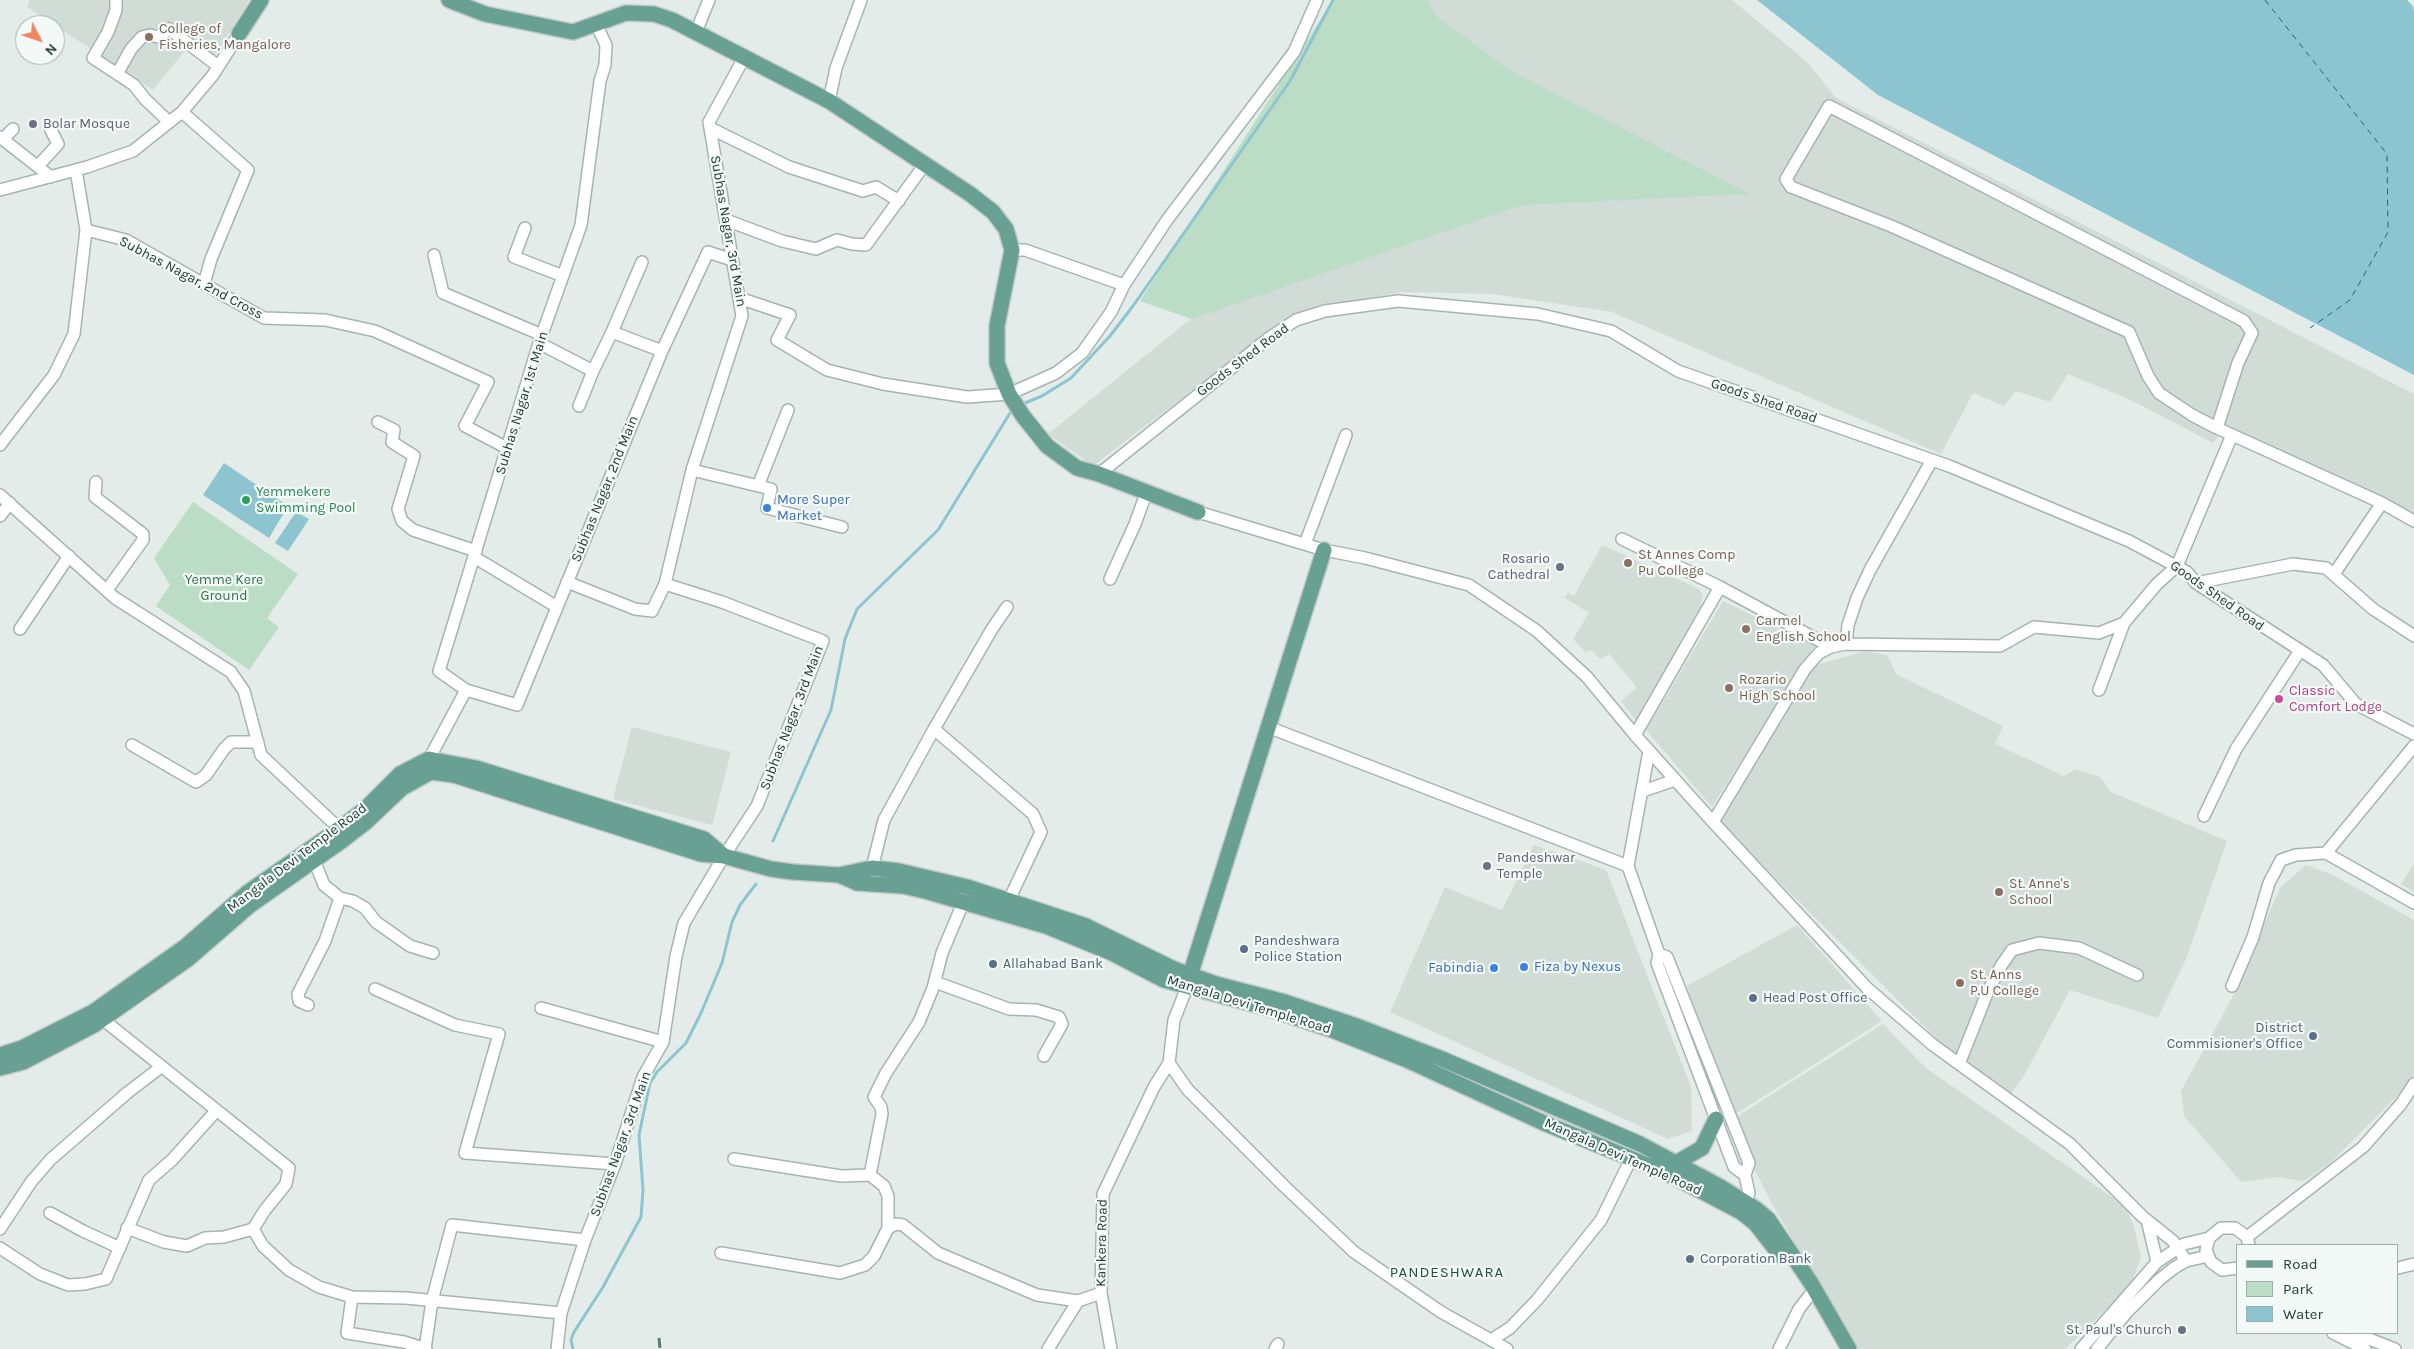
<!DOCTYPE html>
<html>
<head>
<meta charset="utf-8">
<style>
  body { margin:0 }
  #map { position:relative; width:2414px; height:1349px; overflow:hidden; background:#e3ece8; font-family:Karla,sans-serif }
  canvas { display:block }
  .legend { position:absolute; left:2236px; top:1244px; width:162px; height:90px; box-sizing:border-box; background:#f3f9f6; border:1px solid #a0aeaa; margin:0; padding:6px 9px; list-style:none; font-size:15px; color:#233d37 }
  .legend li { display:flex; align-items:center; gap:10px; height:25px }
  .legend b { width:25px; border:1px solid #a0aeaa }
  .north { position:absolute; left:15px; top:15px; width:50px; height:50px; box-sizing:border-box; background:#f3f9f6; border:1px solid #a0aeaa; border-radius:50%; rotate:131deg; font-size:14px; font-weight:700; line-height:20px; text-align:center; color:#233d37 }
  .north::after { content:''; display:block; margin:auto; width:18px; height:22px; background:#ef845e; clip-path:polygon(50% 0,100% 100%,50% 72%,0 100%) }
</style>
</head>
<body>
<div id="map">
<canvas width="2414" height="1349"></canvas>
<ul class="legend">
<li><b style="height:6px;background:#68a193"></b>Road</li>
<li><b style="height:14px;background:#bcddc5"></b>Park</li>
<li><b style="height:14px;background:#8cc4d0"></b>Water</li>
</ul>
<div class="north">N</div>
</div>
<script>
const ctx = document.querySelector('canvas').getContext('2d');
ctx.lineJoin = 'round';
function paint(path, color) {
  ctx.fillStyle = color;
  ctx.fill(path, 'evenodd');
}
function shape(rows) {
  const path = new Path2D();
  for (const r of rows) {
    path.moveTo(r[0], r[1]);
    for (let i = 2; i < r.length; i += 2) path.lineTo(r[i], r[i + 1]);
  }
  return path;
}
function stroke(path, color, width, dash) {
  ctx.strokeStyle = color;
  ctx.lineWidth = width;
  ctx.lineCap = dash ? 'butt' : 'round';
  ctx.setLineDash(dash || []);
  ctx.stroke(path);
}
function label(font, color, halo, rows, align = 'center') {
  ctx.font = font + ' Karla,sans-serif';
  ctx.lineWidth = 4.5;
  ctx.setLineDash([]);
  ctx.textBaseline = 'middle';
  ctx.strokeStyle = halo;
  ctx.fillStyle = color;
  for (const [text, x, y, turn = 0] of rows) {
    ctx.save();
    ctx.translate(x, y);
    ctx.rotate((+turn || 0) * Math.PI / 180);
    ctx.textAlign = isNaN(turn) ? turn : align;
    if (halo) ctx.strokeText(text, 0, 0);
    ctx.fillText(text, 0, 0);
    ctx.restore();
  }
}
paint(shape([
  [30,0,249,0,209,66,187,48,153,90,27,7],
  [1417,0,1732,0,1807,62,1836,98,2414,394,2414,518,2227,425,2213,443,2131,400,2068,374,2050,402,2016,391,2004,406,1973,393,1941,454,1612,312,1493,294,1403,292,1311,308,1278,324,1093,466,1048,434,1233,285,1445,40],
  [1602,545,1699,589,1703,596,1700,608,1637,722,1621,701,1636,688,1634,684,1609,654,1600,659,1591,650,1586,653,1573,639,1589,613,1565,598,1568,593,1574,596],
  [1723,601,1814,646,1712,807,1646,730],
  [1866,651,1887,655,1896,674,2003,726,1995,744,2064,776,2076,769,2100,777,2111,792,2227,841,2186,959,2158,1018,2070,990,2025,1074,2011,1094,1939,1041,1718,821,1813,666],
  [632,727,731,752,712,825,613,799],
  [1534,845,1606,870,1691,1087,1692,1131,1668,1139,1390,1012,1445,887,1502,910],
  [2414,864,2414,892,2401,884],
  [2306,865,2333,875,2414,920,2414,1075,2406,1087,2329,1164,2303,1181,2277,1177,2241,1182,2184,1116,2181,1091,2232,998,2280,888],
  [1797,925,1882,1021,1731,1117,1687,986],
  [1883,1024,1926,1068,2126,1207,2134,1227,2141,1257,2132,1282,2113,1303,2065,1349,1856,1349,1770,1200,1730,1121]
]), '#d1dcd7');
paint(shape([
  [1333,0,1427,0,1436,16,1511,71,1750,194,1522,205,1191,319,1140,301],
  [193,502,298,574,267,618,279,627,249,670,156,606,170,585,154,558]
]), '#bcddc5');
paint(shape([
  [1757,0,2407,0,2413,6,2414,12,2414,375,1878,95],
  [224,463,288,506,269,538,203,495],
  [296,512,309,519,288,551,275,543]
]), '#8cc4d0');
stroke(shape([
  [1025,403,1042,396,1071,378,1110,336,1133,306,1290,81,1333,0],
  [773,841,831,710,845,639,857,609,938,530,1010,413],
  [573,1349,571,1340,574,1332,603,1287,641,1217,643,1190,639,1135,650,1083,657,1072,686,1043,701,1013,722,963,732,922,740,905,756,884]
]), '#8cc4d0', 3);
stroke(shape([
  [2265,0,2387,154,2388,232,2350,300,2310,328]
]), '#1e6878', 1, [6, 5]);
const minor = shape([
  [116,0,116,10,108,32,93,58,134,85,145,99,169,122],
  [696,32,709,0],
  [117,74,131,49,142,37,150,35,158,37,169,29,218,66],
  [829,101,836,68,861,0],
  [182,112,248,170,211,259,204,284],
  [710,128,789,167,863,191,876,187,899,201],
  [0,137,51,177],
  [3,139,13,129],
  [38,166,58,144,50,128],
  [76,170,86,230,126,240,264,318,325,320,375,331,488,382,465,426,507,448],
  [0,190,87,167,133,151,182,112,213,75,239,34],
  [726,220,782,241,816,249,837,240,852,244,866,245,925,164],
  [525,228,514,257,563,276],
  [1012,250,1025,250,1124,285],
  [434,255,443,293,542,335],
  [739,298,790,315,777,340,827,370,883,384,967,397,1009,394,1056,373,1082,353,1111,312,1124,285,1167,220,1294,52,1317,0],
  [612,332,642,262],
  [539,343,593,371,612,332,662,351],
  [579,406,593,371],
  [378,422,394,430,392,442,414,456,398,509,402,521,413,530,476,551],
  [2217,428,2238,363,2252,333,2244,321,1829,106,1786,179,1791,187,1891,226,2129,332,2148,376,2159,393,2192,415,2217,428,2382,503,2414,521],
  [0,445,54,375,74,334,86,230],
  [692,470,771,489,767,508,842,527],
  [1099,474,1269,338,1296,320,1325,311,1398,301,1538,314,1611,331,1678,371,1949,466,2129,541,2187,572,2196,583,2323,665,2356,704,2414,734],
  [96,482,95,497,143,534,143,540,107,590],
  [758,486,788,410],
  [0,495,115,598,231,672,244,691,261,755,344,833],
  [1198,512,1324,550,1365,558,1469,585,1537,631,1587,677,1635,735,1713,822,1867,988,1933,1045,2070,1144,2143,1217,2173,1241,2186,1261],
  [0,516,10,503],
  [1622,539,1720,587,1635,735],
  [1305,544,1346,435],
  [474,557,557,607],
  [2334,574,2382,503],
  [1110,579,1135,524,1147,491],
  [567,582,635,609,652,611,665,584],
  [2196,583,2293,564,2326,568,2373,609,2414,636],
  [1720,587,1831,647],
  [20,629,69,556],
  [1846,644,1848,625,1857,598,1870,570,1932,460],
  [466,690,517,705,662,351,708,252,732,260],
  [2099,690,2124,623],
  [1268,727,1628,866],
  [934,729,1033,814,1041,832,1009,900],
  [132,745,196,782,206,775,224,749,231,742,258,742],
  [1649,751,1628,866,1659,954],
  [430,766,429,759,466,690,439,671,539,343,581,225,600,81,605,65,606,45,596,24],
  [1643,791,1675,780],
  [2204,816,2236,749,2299,652],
  [1713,822,1805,669,1819,653,1831,647,1846,644,2000,646,2034,627,2099,633,2124,623,2157,584,2177,566,2232,435],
  [2326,853,2414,903],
  [314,860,324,885,340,898,353,901,365,908,376,922,410,946,433,953],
  [872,868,884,820,934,729,992,629,1007,607],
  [1659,954,1667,957,1749,1163,1745,1175,1734,1167,1657,963,1659,954],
  [935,982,1009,1009,1036,1010,1059,1017,1062,1024,1044,1056],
  [2232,986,2253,937,2269,883,2281,860,2296,855,2326,853,2414,746],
  [1187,987,1174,1020,1169,1063,1188,1090,1284,1186,1354,1252,1441,1312,1491,1340,1510,1328,1537,1300,1601,1220,1631,1159],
  [375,989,455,1025,499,1034,465,1153,615,1164],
  [308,1005,299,1001,298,994,325,941,340,898],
  [541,1008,663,1042],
  [96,1014,289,1168,286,1184,265,1210,253,1229,263,1246,289,1270,319,1287,352,1297,406,1298,561,1313],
  [1959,1064,1988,991,2001,966,2012,950,2039,943,2079,948,2137,975],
  [734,1159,841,1176,870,1175],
  [1743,1208,1749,1193,1745,1175],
  [50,1213,83,1231,120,1248],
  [2147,1220,2157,1262],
  [127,1228,164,1242,187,1246,205,1238,224,1237,253,1229],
  [888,1228,888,1196,884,1186,870,1175,882,1114,881,1107,874,1097,886,1073,919,1022,933,988,942,953,963,903],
  [0,1229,31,1182,51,1159,127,1093,161,1067],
  [2247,1237,2363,1147,2401,1104,2414,1084],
  [0,1248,40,1274,68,1285,85,1284,106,1279,149,1180,172,1160,216,1111],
  [721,1253,840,1273,865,1265,874,1256,888,1228,896,1224,903,1225,938,1253,1037,1295,1078,1301,1101,1293],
  [2238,1268,2222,1270,2211,1262,2206,1250,2209,1238,2221,1228,2235,1228,2247,1237,2249,1245],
  [2398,1268,2414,1264],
  [352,1297,347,1333,404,1342,426,1349],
  [2333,1333,2365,1349],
  [2354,1333,2395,1349],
  [1491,1340,1507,1349],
  [425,1349,432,1301,452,1225,585,1240],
  [557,1349,561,1313,585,1240,615,1164,643,1077,663,1042,676,956,684,923,724,856,757,806,823,641,722,602,665,584,692,470,742,316,709,122,745,56],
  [1048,1349,1078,1301],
  [1111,1349,1101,1293,1103,1194,1154,1087,1169,1063],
  [1275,1349,1278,1344],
  [1779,1349,1799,1309,1809,1296],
  [2081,1349,2157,1262,2184,1244,2209,1238],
  [2097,1349,2127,1312,2159,1280,2174,1268,2186,1261,2208,1256]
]);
const major = shape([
  [449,0,485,14,573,32,626,13,654,14,672,20,829,101,970,194,993,212,1006,229,1012,250,997,326,997,363,1009,394,1023,416,1047,446,1077,468,1099,474,1198,512],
  [239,34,261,0],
  [839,875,857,883,903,886,925,891,1046,926,1112,953,1164,980,1264,1007,1332,1030,1407,1060,1544,1123,1664,1172,1705,1193,1741,1212,1755,1223,1781,1256],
  [1188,982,1324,550],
  [0,1055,22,1048,93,1012,186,946,247,893,339,829,365,809,400,774,429,759,476,768,704,839,724,856],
  [0,1068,23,1062,94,1025,188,959,249,906,340,842,366,822,402,788,431,772,454,775,701,854,724,856,771,869,793,872,839,875,872,868,899,871,967,887,1086,926,1174,969,1216,984,1285,1002,1354,1025,1442,1059,1640,1144,1719,1186,1756,1209,1768,1219,1811,1283,1849,1349],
  [1676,1163,1702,1148,1716,1119]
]);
stroke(minor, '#a6b4af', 14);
stroke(major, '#c1c9c7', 18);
stroke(minor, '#fff', 11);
stroke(major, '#68a193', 15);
stroke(shape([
  [659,1338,660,1349]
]), '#5d7972', 3, [10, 5]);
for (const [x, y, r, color] of [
  [149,37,5,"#8d6e63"],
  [33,124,5,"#6b7280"],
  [246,500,5,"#2e9e5b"],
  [767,508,5,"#3f7fe0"],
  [1628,563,5,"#8d6e63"],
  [1560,567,5,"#6b7280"],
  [1746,629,5,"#8d6e63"],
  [1729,688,5,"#8d6e63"],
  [2279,699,5,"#d1479c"],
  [1487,866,5,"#6b7280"],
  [1999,892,5,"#8d6e63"],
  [1244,949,5,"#5c6f8a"],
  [993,964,5,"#5c6f8a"],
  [1524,967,5,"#3f7fe0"],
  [1494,968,5,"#3f7fe0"],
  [1960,983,5,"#8d6e63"],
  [1753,998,5,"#5c6f8a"],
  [2313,1036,5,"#5c6f8a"],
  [1690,1259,5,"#5c6f8a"],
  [2182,1330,5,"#6b7280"]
]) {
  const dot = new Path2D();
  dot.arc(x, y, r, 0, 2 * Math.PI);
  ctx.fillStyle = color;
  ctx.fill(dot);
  stroke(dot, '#f3f9f6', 2);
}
label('14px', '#785e54', '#f3f9f6', [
  ["College of",159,29],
  ["Fisheries, Mangalore",159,45],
  ["St Annes Comp",1638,555],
  ["Pu College",1638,571],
  ["Carmel",1756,621],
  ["English School",1756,637],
  ["Rozario",1739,680],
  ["High School",1739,696],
  ["St. Anne's",2009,884],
  ["School",2009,900],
  ["St. Anns",1970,975],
  ["P.U College",1970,991]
], 'left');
label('14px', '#5b616d', '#f3f9f6', [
  ["Bolar Mosque",43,124],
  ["Rosario",1550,559,"right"],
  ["Cathedral",1550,575,"right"],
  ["Pandeshwar",1497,858],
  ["Temple",1497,874],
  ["St. Paul's Church",2172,1330,"right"]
], 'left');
label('14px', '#233d37', '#f3f9f6', [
  ["Subhas Nagar, 3rd Main",728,231,80],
  ["Subhas Nagar, 2nd Cross",191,278,28],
  ["Goods Shed Road",1243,360,-37],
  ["Goods Shed Road",1764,401,19],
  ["Subhas Nagar, 1st Main",522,403,-73],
  ["Subhas Nagar, 2nd Main",605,489,-68],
  ["Goods Shed Road",2217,596,35],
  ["Subhas Nagar, 3rd Main",792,718,-69],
  ["Mangala Devi Temple Road",297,858,-37],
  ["Mangala Devi Temple Road",1249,1005,17],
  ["Subhas Nagar, 3rd Main",621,1144,-70],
  ["Mangala Devi Temple Road",1623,1157,24],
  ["Kankera Road",1102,1243,-89]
]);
label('14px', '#27864d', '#f3f9f6', [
  ["Yemmekere",256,492],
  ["Swimming Pool",256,508]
], 'left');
label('14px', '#366cbe', '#f3f9f6', [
  ["More Super",777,500],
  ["Market",777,516],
  ["Fiza by Nexus",1534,967],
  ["Fabindia",1484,968,"right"]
], 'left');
label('14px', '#2e734a', '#f3f9f6', [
  ["Yemme Kere",224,580],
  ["Ground",224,596]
]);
label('14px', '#b23c85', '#f3f9f6', [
  ["Classic",2289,691],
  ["Comfort Lodge",2289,707]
], 'left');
label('14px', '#4e5e75', '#f3f9f6', [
  ["Pandeshwara",1254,941],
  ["Police Station",1254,957],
  ["Allahabad Bank",1003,964],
  ["Head Post Office",1763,998],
  ["District",2303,1028,"right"],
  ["Commisioner's Office",2303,1044,"right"],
  ["Corporation Bank",1700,1259]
], 'left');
ctx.letterSpacing = '1px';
label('15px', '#1f4f44', '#f3f9f6', [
  ["PANDESHWARA",1447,1273]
]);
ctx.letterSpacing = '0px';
</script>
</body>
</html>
